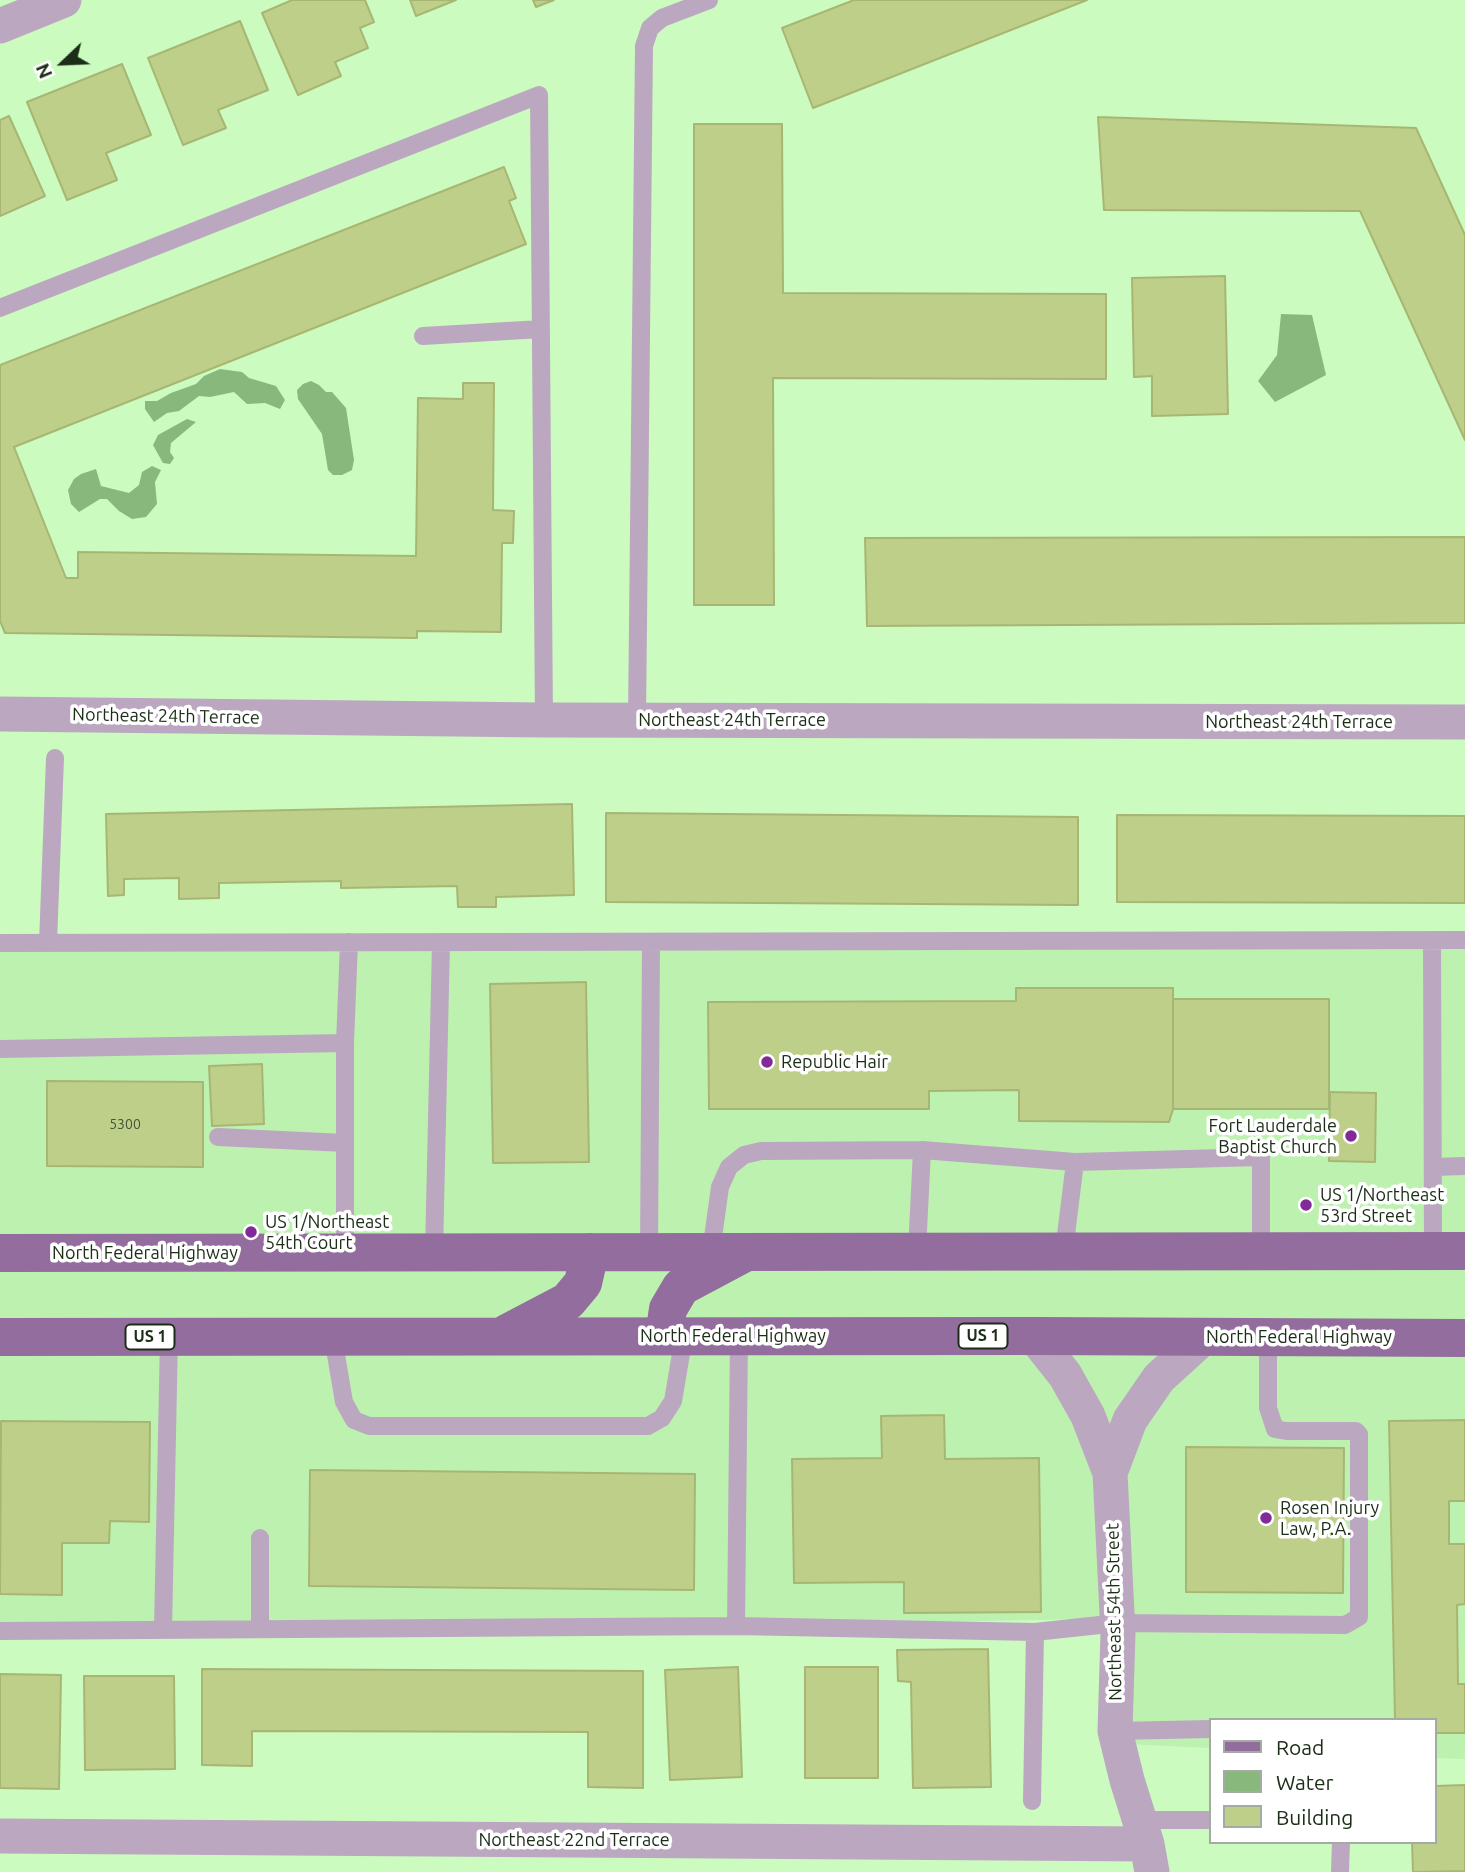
<!DOCTYPE html>
<html>
<head>
<meta charset="utf-8">
<style>
  body { margin:0 }
  #map { position:relative; width:1465px; height:1872px; overflow:hidden; background:#cbfbbf; font-family:Ubuntu,sans-serif }
  canvas { display:block }
  .legend { position:absolute; left:1209px; top:1718px; width:228px; height:126px; box-sizing:border-box; background:#fff; border:2px solid #a4aba2; margin:0; padding:9px 12px; list-style:none; font-size:21px; color:#1c2d17 }
  .legend li { display:flex; align-items:center; gap:14px; height:35px }
  .legend b { width:35px; border:2px solid #a4aba2 }
  .north { position:absolute; left:28px; top:28px; width:70px; height:70px; -webkit-text-stroke:5px #fff; paint-order:stroke; rotate:247deg; font-size:19px; font-weight:700; line-height:28px; text-align:center; color:#1c2d17 }
  .north::after { content:''; display:block; margin:auto; width:24px; height:32px; background:#1c2d17; clip-path:polygon(50% 0,100% 100%,50% 72%,0 100%) }
</style>
</head>
<body>
<div id="map">
<canvas width="1465" height="1872"></canvas>
<ul class="legend">
<li><b style="height:9px;background:#936d9d"></b>Road</li>
<li><b style="height:19px;background:#88b87c"></b>Water</li>
<li><b style="height:19px;background:#becf8a"></b>Building</li>
</ul>
<div class="north">N</div>
</div>
<script>
const ctx = document.querySelector('canvas').getContext('2d');
ctx.lineJoin = 'round';
function paint(path, color) {
  ctx.fillStyle = color;
  ctx.fill(path, 'evenodd');
}
function shape(rows) {
  const path = new Path2D();
  for (const r of rows) {
    path.moveTo(r[0], r[1]);
    for (let i = 2; i < r.length; i += 2) path.lineTo(r[i], r[i + 1]);
  }
  return path;
}
function stroke(path, color, width, dash) {
  ctx.strokeStyle = color;
  ctx.lineWidth = width;
  ctx.lineCap = dash ? 'butt' : 'round';
  ctx.setLineDash(dash || []);
  ctx.stroke(path);
}
function label(font, color, halo, rows, align = 'center') {
  ctx.font = font + ' Ubuntu,sans-serif';
  ctx.lineWidth = 7;
  ctx.setLineDash([]);
  ctx.textBaseline = 'middle';
  ctx.strokeStyle = halo;
  ctx.fillStyle = color;
  for (const [text, x, y, turn = 0] of rows) {
    ctx.save();
    ctx.translate(x, y);
    ctx.rotate((+turn || 0) * Math.PI / 180);
    ctx.textAlign = isNaN(turn) ? turn : align;
    if (halo) ctx.strokeText(text, 0, 0);
    ctx.fillText(text, 0, 0);
    ctx.restore();
  }
}
paint(shape([
  [1465,940,1465,1759,1435,1758,1435,1720,1211,1720,1211,1748,1126,1744,1129,1618,736,1626,0,1631,0,944]
]), '#bdf1b0');
paint(shape([
  [1281,314,1312,315,1326,375,1275,402,1258,381,1277,355],
  [220,369,242,372,249,378,276,386,285,400,280,409,265,403,247,404,234,392,210,397,199,396,179,411,167,413,154,422,145,409,145,401,157,401,171,393,196,384,204,376],
  [311,381,319,385,326,392,332,392,346,408,354,460,352,470,342,475,333,475,328,470,322,434,298,399,297,390,303,384],
  [187,419,196,422,171,443,170,452,174,458,170,464,163,463,153,445,158,435],
  [152,466,161,470,155,482,157,504,146,517,132,519,119,511,107,499,100,499,79,512,71,504,68,490,74,479,81,474,96,469,101,486,129,493,139,485,142,472]
]), '#88b87c');
const building = shape([
  [292,0,365,0,374,22,360,28,368,48,335,62,341,76,298,95,262,13,292,0],
  [410,0,456,0,416,16,410,0],
  [533,0,554,0,536,7,533,0],
  [854,0,1087,0,813,108,782,28,854,0],
  [240,21,268,90,218,110,226,128,183,145,148,58,240,21],
  [122,64,151,135,106,153,117,180,67,200,27,102,122,64],
  [9,116,45,196,0,216,0,120,9,116],
  [1098,117,1416,128,1465,235,1465,440,1360,211,1104,210,1098,117],
  [694,124,782,124,783,293,1106,294,1106,379,773,378,774,605,694,605,694,124],
  [504,167,516,198,509,201,526,244,14,447,66,578,78,578,78,552,416,556,418,398,463,399,463,383,494,383,493,510,514,511,513,543,502,543,501,632,417,631,417,638,5,633,0,621,0,365,504,167],
  [1225,276,1228,414,1152,416,1152,376,1134,377,1132,278,1225,276],
  [1465,537,1465,623,867,626,865,538,1465,537],
  [572,804,574,895,496,897,496,907,458,907,457,886,341,888,341,881,219,883,219,898,179,899,179,878,124,879,124,895,108,896,106,814,572,804],
  [606,813,1078,817,1078,905,606,902,606,813],
  [1117,815,1465,816,1465,903,1117,902,1117,815],
  [586,982,589,1162,493,1163,490,984,586,982],
  [1016,988,1173,988,1173,1109,1169,1122,1019,1121,1019,1090,929,1091,929,1109,709,1109,708,1002,1016,1001,1016,988],
  [1173,999,1329,999,1329,1109,1173,1109,1173,999],
  [262,1064,264,1124,212,1126,209,1066,262,1064],
  [47,1081,203,1082,203,1167,47,1166,47,1081],
  [1330,1092,1376,1093,1375,1162,1329,1161,1330,1092],
  [944,1415,945,1459,1039,1458,1041,1612,904,1613,904,1582,794,1583,792,1459,882,1458,881,1416,944,1415],
  [1465,1420,1465,1501,1449,1501,1449,1544,1465,1544,1465,1604,1457,1605,1458,1684,1465,1684,1465,1733,1435,1733,1435,1720,1395,1720,1389,1421,1465,1420],
  [1,1421,150,1422,149,1522,110,1521,109,1543,62,1543,62,1595,0,1594,1,1421],
  [1186,1447,1344,1448,1343,1593,1186,1592,1186,1447],
  [310,1470,695,1474,694,1590,309,1586,310,1470],
  [988,1649,991,1787,913,1788,911,1682,898,1681,897,1650,988,1649],
  [738,1667,742,1777,670,1780,665,1670,738,1667],
  [805,1667,878,1667,878,1778,805,1778,805,1667],
  [202,1669,643,1671,643,1788,588,1787,588,1732,252,1731,252,1766,202,1765,202,1669],
  [0,1674,61,1675,59,1789,0,1788,0,1674],
  [84,1676,174,1676,175,1769,85,1770,84,1676],
  [1465,1785,1465,1871,1413,1872,1412,1842,1435,1842,1435,1786,1465,1785]
]);
paint(building, '#becf8a');
stroke(building, '#a7b773', 2);
stroke(shape([
  [0,308,539,95,544,720],
  [423,336,541,329],
  [637,720,644,46,650,28,662,18,709,0],
  [1432,940,1433,1252],
  [0,943,1465,940],
  [48,943,55,758],
  [0,1049,345,1043,349,942],
  [218,1137,345,1143],
  [922,1150,1075,1162,1261,1157,1261,1250],
  [1433,1167,1465,1166],
  [1064,1251,1075,1162],
  [345,1252,345,1043],
  [434,1252,441,942],
  [649,1252,651,942],
  [711,1252,720,1187,729,1167,744,1155,761,1151,922,1150,917,1251],
  [333,1337,344,1402,354,1420,369,1426,648,1426,662,1418,673,1401,684,1336],
  [736,1626,739,1336],
  [260,1629,260,1538],
  [163,1630,169,1337],
  [0,1631,736,1626,1035,1632,1118,1623,1345,1625,1359,1617,1359,1434,1356,1431,1286,1431,1275,1429,1268,1408,1268,1337],
  [1115,1731,1211,1729],
  [1032,1801,1035,1632],
  [1140,1820,1211,1820],
  [1340,1872,1341,1842]
]), '#bca7c1', 18);
stroke(shape([
  [0,26,64,0],
  [0,714,544,720,1465,722],
  [1034,1336,1065,1375,1088,1416,1110,1473,1118,1633,1115,1731,1127,1780,1147,1844,1152,1872],
  [1110,1473,1130,1420,1159,1378,1204,1337],
  [0,1836,1147,1844]
]), '#bca7c1', 35);
stroke(shape([
  [0,1253,1465,1251],
  [507,1333,568,1301,583,1283,590,1252],
  [664,1336,668,1309,681,1287,743,1254],
  [0,1337,1034,1336,1465,1338]
]), '#936d9d', 38);
for (const [x, y, r, color] of [
  [767,1062,7,"#822a97"],
  [1351,1136,7,"#822a97"],
  [1306,1205,7,"#822a97"],
  [251,1232,7,"#822a97"],
  [1266,1518,7,"#822a97"]
]) {
  const dot = new Path2D();
  dot.arc(x, y, r, 0, 2 * Math.PI);
  ctx.fillStyle = color;
  ctx.fill(dot);
  stroke(dot, '#fff', 2.5);
}
label('14px', '#445634', null, [
  ["5300",125,1124]
]);
for (const [x, y, w] of [
  [983,1336,49],
  [150,1337,49]
]) {
  const box = new Path2D();
  box.roundRect(x - w / 2, y - 12.5, w, 25, 5);
  ctx.fillStyle = '#fff';
  ctx.fill(box);
  stroke(box, '#1c2d17', 2);
}
label('bold 16px', '#1c2d17', null, [
  ["US 1",983,1336],
  ["US 1",150,1337]
]);
label('18px', '#1c2d17', '#fff', [
  ["Northeast 24th Terrace",166,716,1],
  ["Northeast 24th Terrace",732,720],
  ["Northeast 24th Terrace",1299,722],
  ["North Federal Highway",145,1253],
  ["North Federal Highway",733,1336],
  ["North Federal Highway",1299,1337],
  ["Northeast 54th Street",1114,1612,-91],
  ["Northeast 22nd Terrace",574,1840]
]);
label('18px', '#1c2d17', '#fff', [
  ["Republic Hair",781,1062],
  ["Fort Lauderdale",1337,1126,"right"],
  ["Baptist Church",1337,1147,"right"],
  ["US 1/Northeast",1320,1195],
  ["53rd Street",1320,1216],
  ["US 1/Northeast",265,1222],
  ["54th Court",265,1243],
  ["Rosen Injury",1280,1508],
  ["Law, P.A.",1280,1529]
], 'left');
</script>
</body>
</html>
